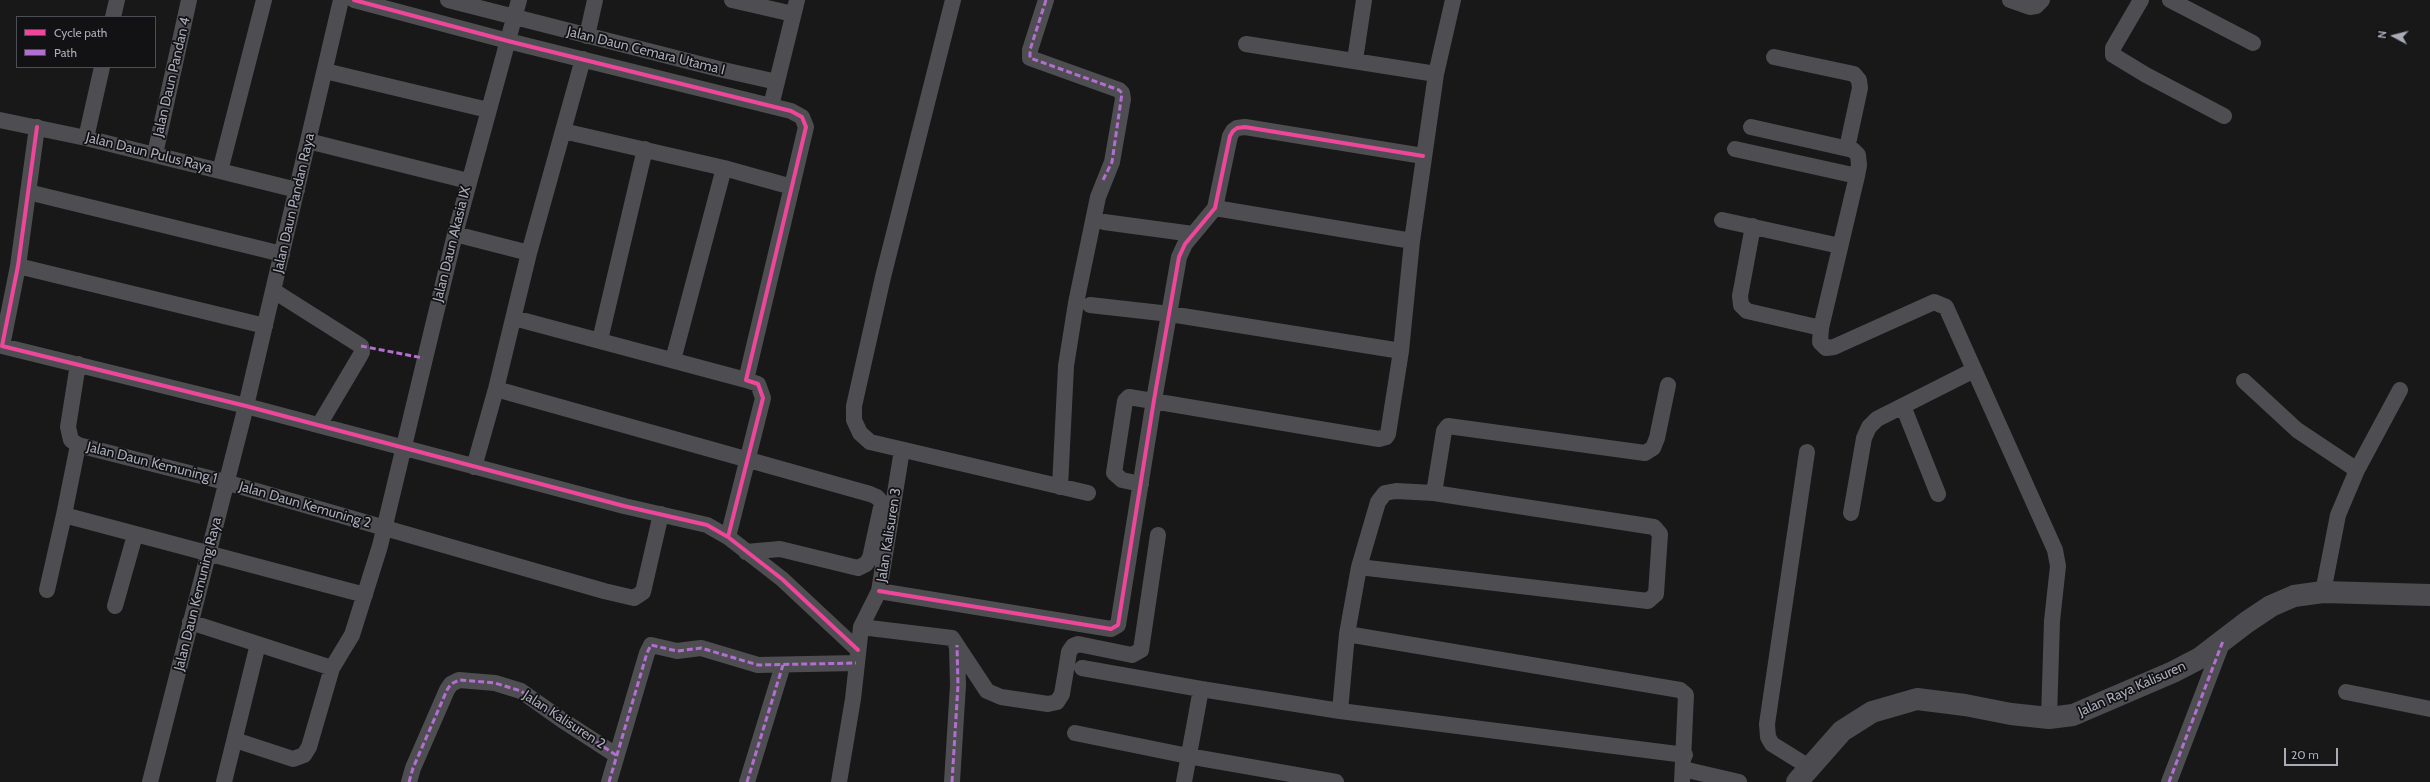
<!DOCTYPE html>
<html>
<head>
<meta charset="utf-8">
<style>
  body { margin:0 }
  #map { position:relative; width:2430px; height:782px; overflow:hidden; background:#181818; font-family:Cabin,sans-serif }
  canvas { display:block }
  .legend { position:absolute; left:16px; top:16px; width:140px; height:52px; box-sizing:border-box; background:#121214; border:1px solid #4e4f56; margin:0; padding:5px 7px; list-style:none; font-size:12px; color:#a9abb9 }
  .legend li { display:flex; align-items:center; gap:8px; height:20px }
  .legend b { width:20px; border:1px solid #4e4f56 }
  .north { position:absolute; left:2374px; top:16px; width:40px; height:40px; -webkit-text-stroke:3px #121214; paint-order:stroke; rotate:277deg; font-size:11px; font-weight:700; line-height:16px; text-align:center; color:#a9abb9 }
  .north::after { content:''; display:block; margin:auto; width:14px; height:18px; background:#a9abb9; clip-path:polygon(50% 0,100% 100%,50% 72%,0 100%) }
  .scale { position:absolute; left:2284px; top:748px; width:54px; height:18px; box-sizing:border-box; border:2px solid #a9abb9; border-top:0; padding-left:5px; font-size:12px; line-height:14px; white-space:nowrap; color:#a9abb9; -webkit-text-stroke:3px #121214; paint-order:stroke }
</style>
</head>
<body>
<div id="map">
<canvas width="2430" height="782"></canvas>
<ul class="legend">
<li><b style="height:5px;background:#ed469a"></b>Cycle path</li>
<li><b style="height:5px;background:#b36fd0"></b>Path</li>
</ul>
<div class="north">N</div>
<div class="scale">20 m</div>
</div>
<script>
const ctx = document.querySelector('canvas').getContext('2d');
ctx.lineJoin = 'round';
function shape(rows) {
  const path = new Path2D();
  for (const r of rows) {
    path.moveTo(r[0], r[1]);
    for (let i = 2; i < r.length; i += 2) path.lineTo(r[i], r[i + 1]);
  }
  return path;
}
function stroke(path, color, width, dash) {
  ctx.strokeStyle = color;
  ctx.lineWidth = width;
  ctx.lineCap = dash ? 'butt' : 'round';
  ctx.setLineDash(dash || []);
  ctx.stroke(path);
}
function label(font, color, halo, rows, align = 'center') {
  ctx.font = font + ' Cabin,sans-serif';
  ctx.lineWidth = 3.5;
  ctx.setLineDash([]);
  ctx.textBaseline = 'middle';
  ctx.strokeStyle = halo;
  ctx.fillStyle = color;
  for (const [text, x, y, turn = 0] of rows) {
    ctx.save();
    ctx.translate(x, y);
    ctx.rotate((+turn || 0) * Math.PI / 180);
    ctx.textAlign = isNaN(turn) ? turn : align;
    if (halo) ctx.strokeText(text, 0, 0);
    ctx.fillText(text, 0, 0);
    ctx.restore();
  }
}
stroke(shape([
  [354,0,508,41,791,111,802,117,806,127,746,380,758,384,763,398,728,537],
  [448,0,719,69,777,82],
  [732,0,793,14],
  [953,0,883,277,854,406,854,420,860,433,870,442,1088,493],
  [1046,0,1030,50,1030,58,1119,90,1122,93,1123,99,1112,162,1098,197,1076,303,1066,366,1060,487],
  [2010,0,2030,7,2036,6,2042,0],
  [2141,0,2113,48,2113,55,2146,75,2224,116],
  [2170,0,2253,43],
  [113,17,117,0],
  [587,36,595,0],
  [1246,44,1436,74],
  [1774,57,1854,74,1859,80,1860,88,1847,148],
  [1355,60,1364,0],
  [325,71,488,110],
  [771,106,797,0],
  [0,120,86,138,297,190],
  [37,127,18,266,2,346,246,406,624,506,707,525,728,537,782,579,858,650],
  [1751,127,1853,150,1858,155,1859,165,1857,176],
  [563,131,724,168,792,187],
  [86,138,102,67],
  [308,141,468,181],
  [1735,149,1857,176,1821,328,1820,342,1826,348,1834,347,1934,302,1946,307,2055,550,2058,566,2052,621,2049,718],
  [155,154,189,0],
  [220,171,264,0],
  [28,192,282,254],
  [1215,208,1412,241,1436,74,1453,0],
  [1722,220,1840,246],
  [1104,222,1193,234],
  [1753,226,1740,296,1741,305,1747,311,1821,328],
  [455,234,529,253],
  [18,266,265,326],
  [274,291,361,346,362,352,360,356,319,425],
  [1090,305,1170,314,1401,351],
  [514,318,746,380],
  [600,340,645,149],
  [673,360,724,168],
  [78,364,68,427,71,440,78,445,225,482,604,591,634,598,643,592,661,514],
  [2244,381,2297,430,2357,470,2338,515,2323,592],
  [496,389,870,494,877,497,882,503,870,558,866,564,858,568,780,549,746,552],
  [1903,406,1938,494],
  [78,445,64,515,365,595],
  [1807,452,1767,724,1768,737,1772,744,1809,767],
  [474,467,496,389,529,253,583,59],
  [2357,470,2400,390],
  [1141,484,1122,480,1114,473,1125,401,1129,397,1379,439,1386,437,1388,434,1401,351,1412,241],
  [1851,513,1864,438,1869,427,1877,419,1974,370],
  [1359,567,1648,601,1656,594,1660,534,1654,527,1434,493],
  [47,590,64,515],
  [879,591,1111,629,1118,625,1154,400,1179,257,1185,244,1215,208,1230,136,1233,131,1237,128,1245,127,1423,156],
  [115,606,135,535],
  [190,622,332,668],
  [861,627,952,638,987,691,1001,697,1048,704,1057,702,1062,694,1069,652,1073,646,1078,644,1132,655,1141,650,1158,535],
  [1347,634,1680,690,1686,695,1682,782],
  [1082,668,1201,689],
  [2346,692,2430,709],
  [1340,711,1685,755],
  [1075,733,1188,756,1336,782],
  [235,740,293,759,304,755,309,747,332,668,352,635,380,546,455,234,519,0],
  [1683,769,1739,782],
  [150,782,246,406,341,0],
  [224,782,258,644],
  [409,782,413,768,447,690,451,684,459,680,495,683,521,691,562,720,616,755],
  [609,782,647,653,651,645,677,651,701,648,758,665,856,663],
  [747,782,783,665],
  [839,782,853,699,861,627,879,591,902,450],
  [952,782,958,685,957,647],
  [1184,782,1201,689,1340,711,1347,634,1359,567,1378,502,1385,493,1396,491,1434,493,1444,431,1448,426,1645,453,1653,448,1657,438,1668,385],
  [2169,782,2223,641]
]), '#4e4e52', 16);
stroke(shape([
  [1797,782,1842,731,1872,712,1917,699,1965,705,2011,714,2049,718,2073,715,2173,672,2200,658,2247,622,2271,606,2294,596,2323,592,2430,595]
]), '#4c4c50', 22);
stroke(shape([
  [1046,0,1030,50,1030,58,1119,90,1122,93,1112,162,1102,182],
  [361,346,423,358],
  [409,782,413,768,447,690,451,684,459,680,495,683,521,691,562,720,616,755],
  [609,782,647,653,651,645,677,651,701,648,758,665,856,663],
  [747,782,783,665],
  [952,782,958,685,957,645],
  [2169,782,2223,641]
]), '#b36fd0', 3, [6, 3]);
stroke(shape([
  [354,0,508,41,791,111,802,117,806,127,746,380,758,384,763,398,728,537],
  [37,127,18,266,2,346,246,406,624,506,707,525,728,537,782,579,858,650],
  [879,591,1111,629,1118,625,1154,400,1179,257,1185,244,1215,208,1230,136,1233,131,1237,128,1245,127,1423,156]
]), '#ed469a', 4);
label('14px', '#a9abb9', '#121214', [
  ["Jalan Daun Cemara Utama I",646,51,14],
  ["Jalan Daun Pandan 4",172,77,-77],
  ["Jalan Daun Pulus Raya",149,153,14],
  ["Jalan Daun Pandan Raya",294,203,-77],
  ["Jalan Daun Akasia IX",452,244,-76],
  ["Jalan Daun Kemuning 1",152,463,14],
  ["Jalan Daun Kemuning 2",305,505,16],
  ["Jalan Kalisuren 3",889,535,-81],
  ["Jalan Daun Kemuning Raya",198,594,-76],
  ["Jalan Raya Kalisuren",2132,689,-24],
  ["Jalan Kalisuren 2",564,720,33]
]);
</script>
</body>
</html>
